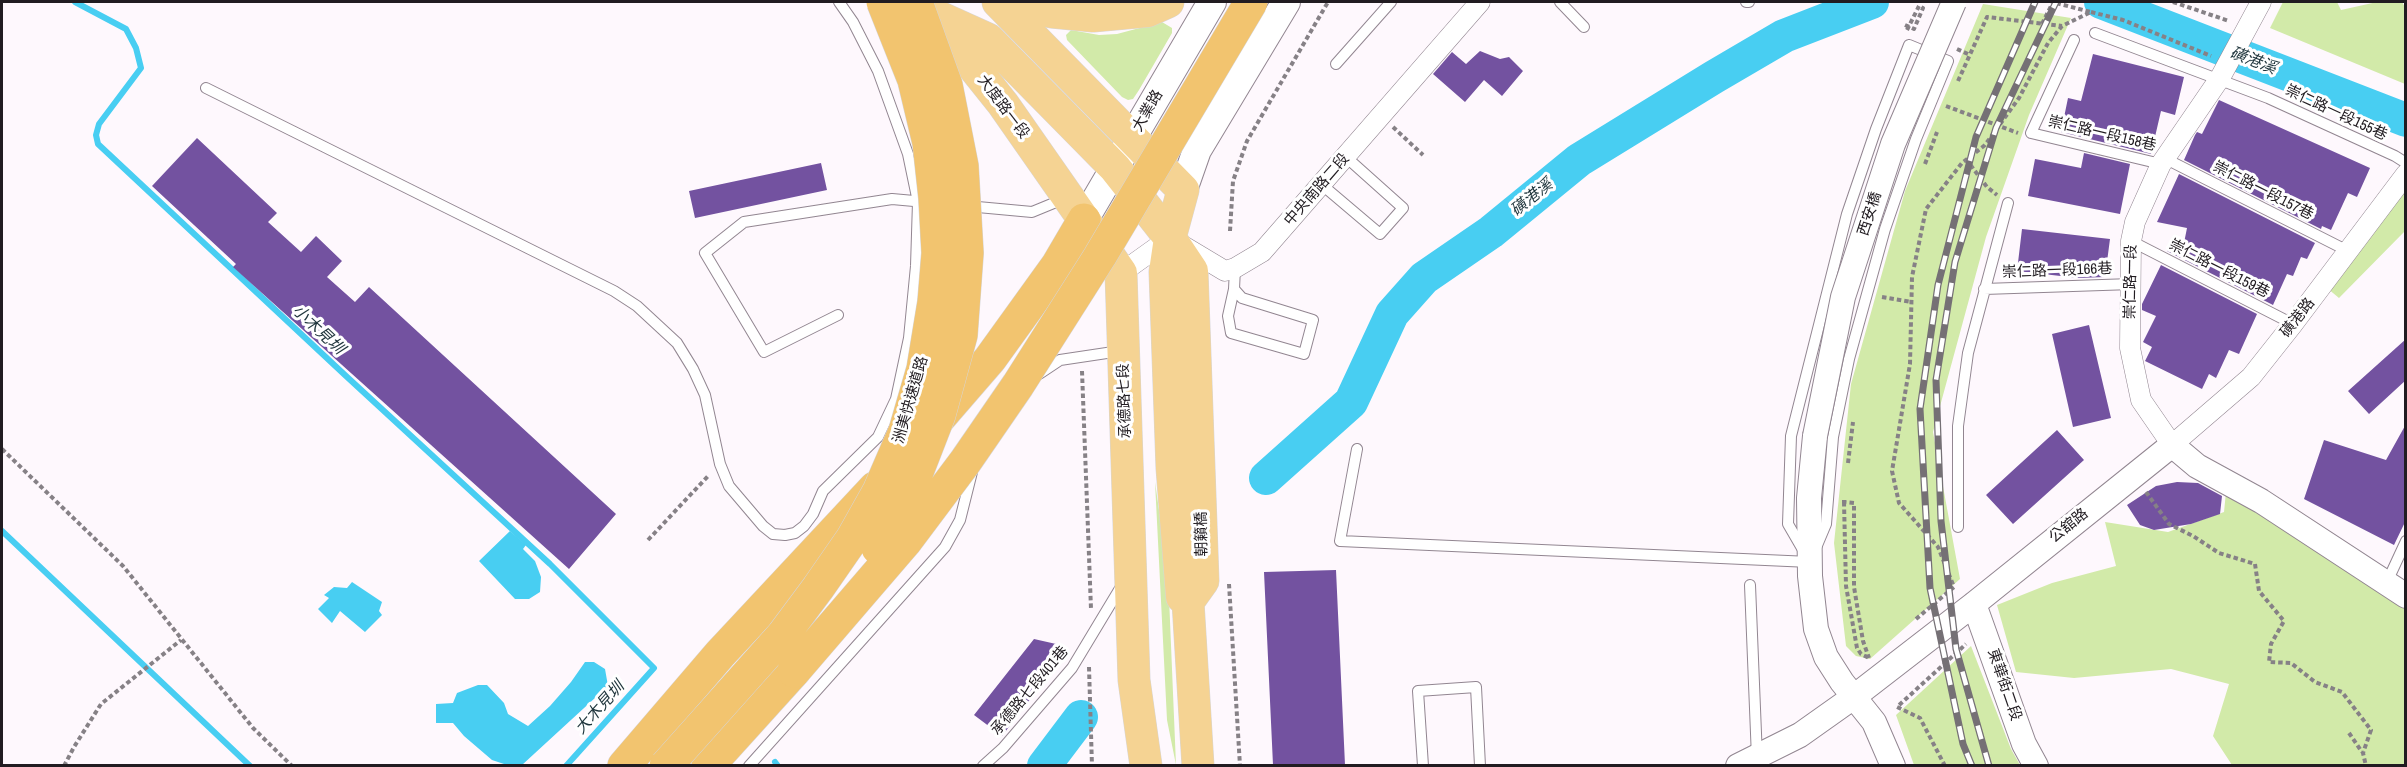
<!DOCTYPE html>
<html>
<head>
<meta charset="utf-8">
<style>
  body { margin:0 }
  #map { position:relative; width:2407px; height:767px; overflow:hidden; background:#fef8fd; font-family:"Archivo Narrow",sans-serif }
  canvas { display:block }
  .frame { position:absolute; inset:0; border:3px solid #211c21; pointer-events:none }
</style>
</head>
<body>
<div id="map">
<canvas width="2407" height="767"></canvas>
<div class="frame"></div>
</div>
<script>
const ctx = document.querySelector('canvas').getContext('2d');
ctx.lineJoin = 'round';
function paint(path, color) {
  ctx.fillStyle = color;
  ctx.fill(path, 'evenodd');
}
function shape(rows) {
  const path = new Path2D();
  for (const r of rows) {
    path.moveTo(r[0], r[1]);
    for (let i = 2; i < r.length; i += 2) path.lineTo(r[i], r[i + 1]);
  }
  return path;
}
function stroke(path, color, width, dash) {
  ctx.strokeStyle = color;
  ctx.lineWidth = width;
  ctx.lineCap = dash ? 'butt' : 'round';
  ctx.setLineDash(dash || []);
  ctx.stroke(path);
}
function label(font, color, halo, rows, align = 'center') {
  ctx.font = font + ' "Archivo Narrow","Noto Sans TC",sans-serif';
  ctx.lineWidth = 6;
  ctx.setLineDash([]);
  ctx.textBaseline = 'middle';
  ctx.strokeStyle = halo;
  ctx.fillStyle = color;
  for (const [text, x, y, turn = 0] of rows) {
    ctx.save();
    ctx.translate(x, y);
    ctx.rotate((+turn || 0) * Math.PI / 180);
    ctx.textAlign = isNaN(turn) ? turn : align;
    if (halo) ctx.strokeText(text, 0, 0);
    ctx.fillText(text, 0, 0);
    ctx.restore();
  }
}
paint(shape([
  [2283,2,2337,2,2341,10,2377,2,2402,2,2406,9,2405,84,2270,28],
  [1983,4,2071,18,2029,115,1986,237,1933,432,1960,579,1870,659,1856,656,1846,646,1834,543,1851,384,1905,191],
  [1162,22,1172,28,1172,33,1139,90,1133,99,1128,100,1122,97,1067,40,1066,35,1071,30,1099,35,1117,34],
  [2405,191,2405,231,2339,298,2327,288],
  [1155,482,1168,573,1176,765,1167,720],
  [2226,492,2405,609,2405,765,2232,765,2213,736,2229,684,2171,669,2074,678,2016,672,1997,605,2052,583,2116,566,2105,522,2168,532,2224,512],
  [1971,646,2011,749,2020,765,1914,765,1896,715]
]), '#d2eaa9');
paint(shape([
  [510,531,526,545,523,549,535,561,541,577,540,592,529,599,515,599,479,561],
  [352,582,382,602,379,611,382,615,365,632,340,611,332,623,318,609,329,598,324,595,334,587,347,588],
  [585,662,594,662,605,669,608,686,522,765,507,765,492,760,464,736,453,723,436,723,436,704,453,703,457,693,478,685,487,685,504,703,508,714,528,726,550,706,571,682]
]), '#48cef2');
stroke(shape([
  [75,2,126,29,136,48,141,68,99,124,96,135,98,144,346,376,550,564,654,668,566,766],
  [2,531,250,766],
  [775,762,778,766]
]), '#48cef2', 6);
stroke(shape([
  [2101,2,2406,120],
  [1266,478,1351,402,1392,314,1424,278,1491,232,1579,160,1714,77,1784,36,1872,2],
  [1044,766,1081,717]
]), '#48cef2', 34);
paint(shape([
  [1480,51,1500,59,1509,57,1523,71,1502,96,1484,80,1465,102,1433,74,1452,52,1466,64],
  [2093,54,2184,77,2175,115,2161,111,2151,154,2061,132,2068,98,2081,101],
  [2219,100,2370,168,2357,197,2348,193,2331,230,2322,226,2321,229,2184,160,2195,135,2197,132,2202,134],
  [197,138,277,213,268,222,301,252,316,236,342,261,327,277,355,302,369,287,616,514,569,569,233,267,236,264,152,186],
  [2084,153,2130,164,2120,214,2028,196,2035,159,2081,168],
  [821,163,827,190,695,218,689,191],
  [2179,174,2315,243,2307,259,2301,257,2293,276,2287,274,2273,305,2167,251,2169,246,2183,248,2187,228,2157,222],
  [2022,229,2110,239,2105,277,2078,278,2017,271],
  [2161,265,2257,314,2239,354,2229,350,2216,378,2209,374,2202,389,2145,361,2152,347,2143,342,2156,316,2142,310,2142,304],
  [2089,325,2111,418,2073,427,2052,334],
  [2406,339,2406,380,2369,414,2348,391],
  [2406,424,2406,520,2394,545,2304,499,2324,440,2386,460],
  [2057,430,2084,460,2013,524,1986,495],
  [2177,482,2198,483,2222,496,2220,514,2191,524,2154,530,2140,525,2127,505,2156,486],
  [1336,570,1345,765,1273,765,1264,572],
  [1034,639,1065,646,1063,656,1002,736,974,715]
]), '#7352a0');
const service = shape([
  [1560,2,1584,27],
  [1746,2,1749,2],
  [2095,33,2268,98,2395,156,2406,163],
  [2074,40,2031,133,2161,164],
  [1909,45,1948,61,1916,139,1885,229,1849,359,1833,437,1826,524,1810,562,1788,524,1791,436,1847,214,1876,129,1909,45],
  [1336,64,1391,2],
  [206,88,614,291,637,306,677,343,693,369,705,395,720,464,729,486,763,526,773,534,785,535,795,533,804,526,813,514,823,491,878,437,896,399,909,338,916,266,918,202,908,154,878,71,853,22,839,2],
  [2164,158,2348,251],
  [1321,184,1380,234,1403,208,1346,157],
  [967,206,1032,212,1066,198],
  [2131,241,2293,324],
  [1234,289,1242,298,1313,320,1304,354,1231,333,1228,316,1234,289,1235,268],
  [1984,289,2132,284],
  [838,315,764,352,705,253,744,222,892,199,925,202],
  [1039,374,1060,360,1120,351],
  [1357,449,1340,541,1810,562],
  [1958,527,1958,426,1968,353,2008,203],
  [2387,582,2406,541],
  [1750,585,1757,758],
  [749,766,945,547,960,520,972,472],
  [983,766,1003,748,1072,668,1122,585],
  [1423,766,1418,691,1476,687,1480,766]
]);
const minor = shape([
  [2261,2,2220,78,2161,164,2135,222,2131,241,2130,348,2141,400,2172,445,2251,377,2293,324,2406,174],
  [1121,273,1170,238,1225,271,1235,268,1262,252,1480,2]
]);
const tertiary = shape([
  [1815,436,1809,498,1810,576,1816,629,1826,657,1842,682,1874,722,1893,766],
  [1974,604,2024,744,2036,766],
  [1738,766,1800,735,1855,696,1974,604,2172,445,2197,466,2261,501,2406,596]
]);
const secondary = shape([
  [1183,190,1197,150,1286,2],
  [1084,220,1212,2]
]);
const primary = shape([
  [998,2,1183,190,1170,238,1165,272,1172,468,1182,597,1188,602],
  [1014,2,1052,12,1093,16,1148,11,1168,2],
  [917,7,988,39,1115,168,1170,238,1192,271,1203,581,1188,602,1198,766],
  [927,17,971,64,1003,104,1121,273,1134,680,1146,766]
]);
const trunk = shape([
  [932,426,990,359,1057,266,1084,220],
  [624,766,720,654,875,488],
  [708,766,794,671]
]);
stroke(service, '#928691', 12);
stroke(minor, '#928691', 21);
stroke(tertiary, '#928691', 26);
stroke(secondary, '#928691', 30);
stroke(primary, '#d7d6d7', 33);
stroke(trunk, '#d7d6d7', 34);
stroke(shape([
  [2173,2,2229,21],
  [2091,12,2123,20,2211,56],
  [2042,24,2053,2],
  [1905,25,1914,29,1923,8,1919,6],
  [1957,49,1970,55],
  [1958,81,1987,17,2062,26],
  [1946,106,2018,133],
  [1393,127,1423,155],
  [1966,159,1987,187,1997,195],
  [1925,164,1937,132],
  [1230,231,1233,181,1247,141,1328,2],
  [1882,297,1912,302],
  [1082,371,1091,609],
  [2,449,123,566,253,728,292,766],
  [1848,463,1853,422],
  [2146,492,2169,524,2193,536,2219,553,2255,564,2259,591,2284,621,2271,644,2269,662,2291,663,2315,682,2342,692,2371,730,2363,753,2366,766],
  [1844,500,1844,502,1854,503,1854,587,1863,641,1869,658],
  [1844,502,1846,586,1857,648,1861,654,1869,658],
  [648,540,709,475],
  [1229,584,1240,766],
  [1916,619,1954,587,1938,547,1899,503,1892,471,1910,364,1912,277,1926,209,1962,163,1985,145,2019,98,2048,43,2062,26,2091,12,2052,2],
  [1089,667,1092,766],
  [2349,733,2362,752],
  [64,766,74,747,101,704,181,640],
  [1945,766,1920,718,1897,707,1966,644]
]), '#868186', 4, [4.5, 3]);
stroke(service, '#fff', 10);
stroke(minor, '#fff', 20);
stroke(tertiary, '#fff', 24);
stroke(secondary, '#fff', 28);
stroke(primary, '#f5d393', 32);
stroke(trunk, '#f2c46f', 33);
const rail = shape([
  [1972,766,1963,744,1930,588,1920,409,1938,285,1976,137,2035,2],
  [1989,766,1956,649,1941,521,1936,380,1955,262,1996,128,2056,2]
]);
stroke(rail, '#757075', 7);
stroke(rail, '#fff', 4.5, [14]);
const tertiaryBridge = shape([
  [1815,436,1843,297,1893,144,1954,2]
]);
const trunkBridge = shape([
  [878,548,908,495,939,415,961,335,967,253,962,166,946,85,916,2],
  [794,671,905,542,965,462,1018,385,1100,256,1251,2],
  [666,766,783,635,818,588,852,539,879,491,905,431,923,369,934,302,938,253,935,198,929,143,914,80,883,2]
]);
stroke(tertiaryBridge, '#928691', 26, []);
stroke(trunkBridge, '#d7d6d7', 34, []);
stroke(shape([
  [1907,30,1919,6]
]), '#868186', 4, [4.5, 3]);
stroke(tertiaryBridge, '#fff', 24);
stroke(trunkBridge, '#f2c46f', 33);
label('15px', '#211c21', '#fff', [
  ["大度路一段",1003,107,53],
  ["大業路",1148,111,-60],
  ["崇仁路一段155巷",2336,113,25],
  ["崇仁路一段158巷",2102,134,13],
  ["中央南路二段",1317,190,-49],
  ["崇仁路一段157巷",2263,191,27],
  ["西安橋",1870,214,-72],
  ["崇仁路一段159巷",2219,269,27],
  ["崇仁路一段166巷",2057,271,-2],
  ["崇仁路一段",2131,282,-89],
  ["磺港路",2298,318,-52],
  ["洲美快速道路",911,400,-74],
  ["承德路七段",1125,401,-92],
  ["公舘路",2069,526,-39],
  ["朝籟橋",1202,534,-91],
  ["東華街二段",2004,685,71],
  ["承德路七段401巷",1030,691,-50]
]);
label('italic 16px', '#1e343b', '#fff', [
  ["磺港溪",2253,61,21],
  ["磺港溪",1532,198,-39],
  ["小木見圳",318,330,43],
  ["大木見圳",600,708,-48]
]);
</script>
</body>
</html>
